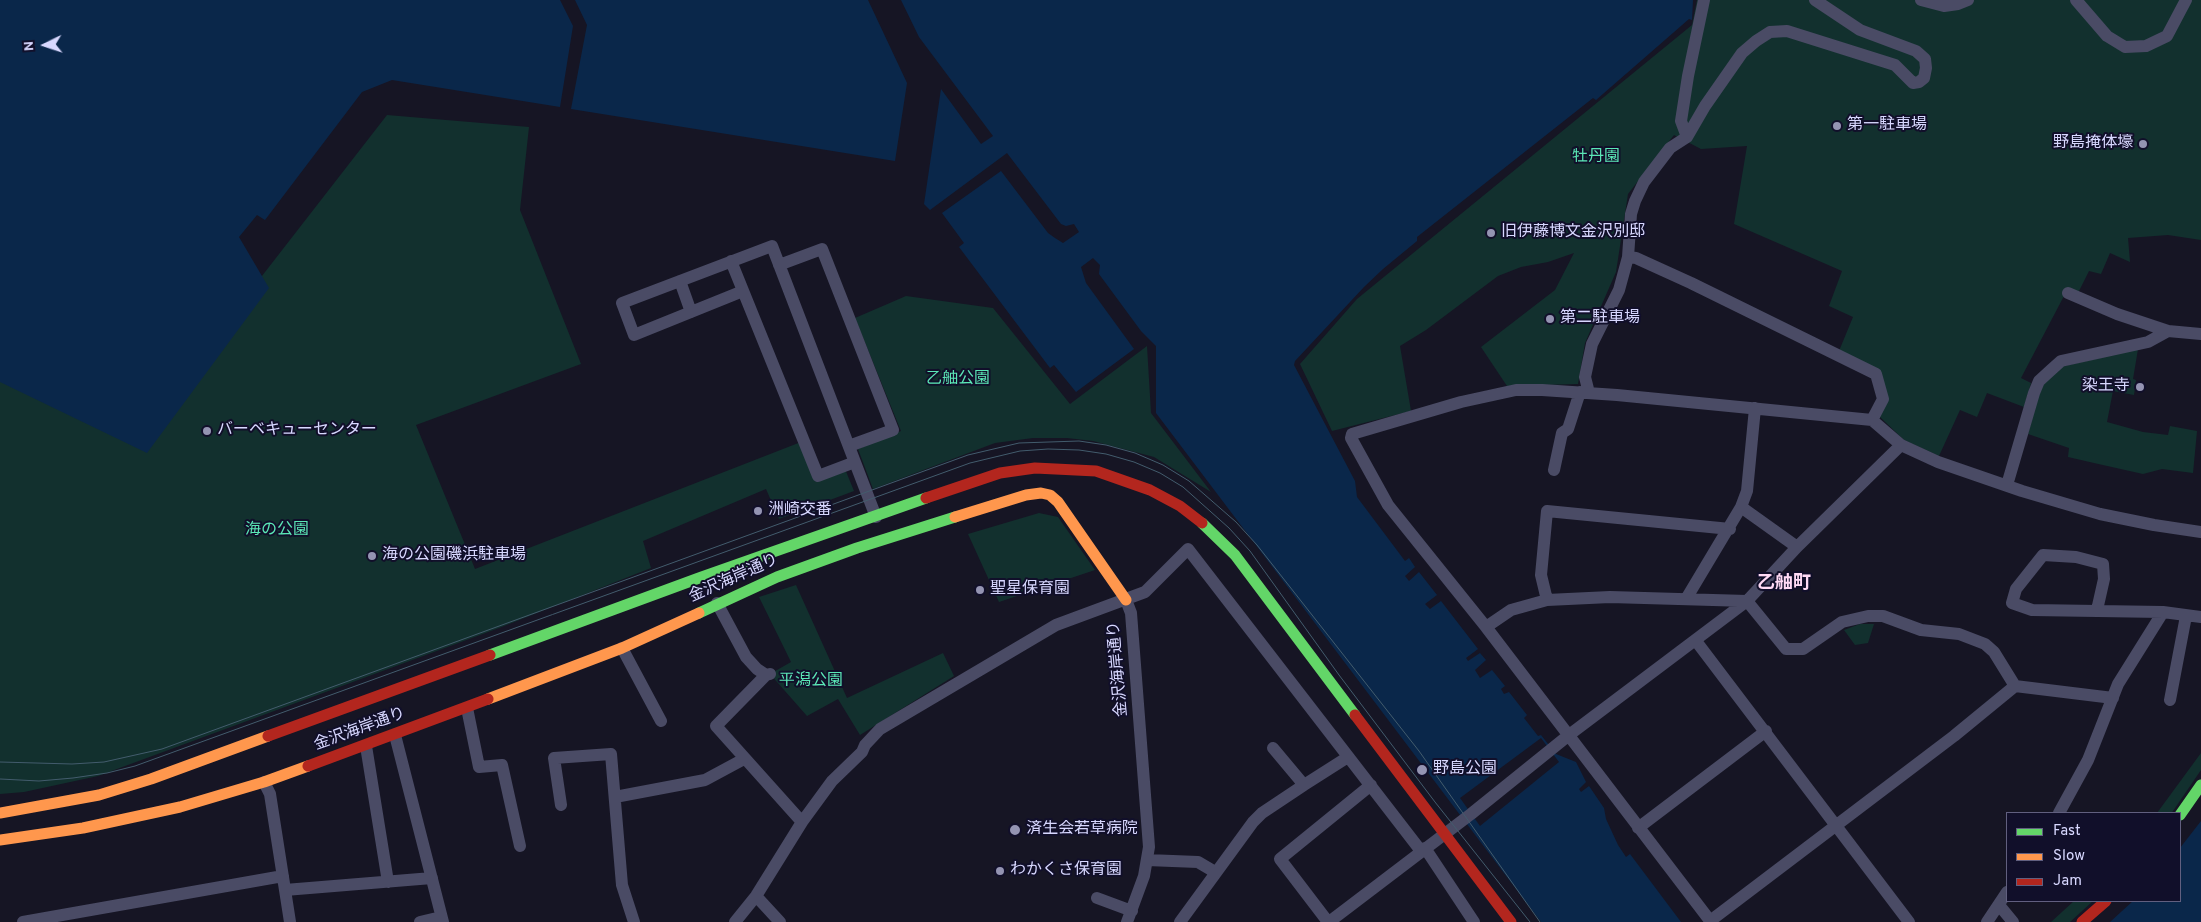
<!DOCTYPE html>
<html>
<head>
<meta charset="utf-8">
<style>
  body { margin:0 }
  #map { position:relative; width:2201px; height:922px; overflow:hidden; background:#161524; font-family:Overpass,sans-serif }
  canvas { display:block }
  .legend { position:absolute; left:2006px; top:812px; width:175px; height:90px; box-sizing:border-box; background:#110f2a; border:1px solid #615f7f; margin:0; padding:6px 9px; list-style:none; font-size:15px; color:#d8d8ff }
  .legend li { display:flex; align-items:center; gap:10px; height:25px }
  .legend b { width:25px; border:1px solid #615f7f }
  .north { position:absolute; left:20px; top:20px; width:50px; height:50px; -webkit-text-stroke:4px #110f2a; paint-order:stroke; rotate:266deg; font-size:14px; font-weight:700; line-height:20px; text-align:center; color:#d8d8ff }
  .north::after { content:''; display:block; margin:auto; width:18px; height:22px; background:#d8d8ff; clip-path:polygon(50% 0,100% 100%,50% 72%,0 100%) }
</style>
</head>
<body>
<div id="map">
<canvas width="2201" height="922"></canvas>
<ul class="legend">
<li><b style="height:6px;background:#63d668"></b>Fast</li>
<li><b style="height:6px;background:#ff974d"></b>Slow</li>
<li><b style="height:6px;background:#b3261e"></b>Jam</li>
</ul>
<div class="north">N</div>
</div>
<script>
const ctx = document.querySelector('canvas').getContext('2d');
ctx.lineJoin = 'round';
function paint(path, color) {
  ctx.fillStyle = color;
  ctx.fill(path, 'evenodd');
}
function shape(rows) {
  const path = new Path2D();
  for (const r of rows) {
    path.moveTo(r[0], r[1]);
    for (let i = 2; i < r.length; i += 2) path.lineTo(r[i], r[i + 1]);
  }
  return path;
}
function stroke(path, color, width, dash) {
  ctx.strokeStyle = color;
  ctx.lineWidth = width;
  ctx.lineCap = dash ? 'butt' : 'round';
  ctx.setLineDash(dash || []);
  ctx.stroke(path);
}
function label(font, color, halo, rows, align = 'center') {
  ctx.font = font + ' Overpass,"Noto Sans JP",sans-serif';
  ctx.lineWidth = 4;
  ctx.setLineDash([]);
  ctx.textBaseline = 'middle';
  ctx.strokeStyle = halo;
  ctx.fillStyle = color;
  for (const [text, x, y, turn = 0] of rows) {
    ctx.save();
    ctx.translate(x, y);
    ctx.rotate((+turn || 0) * Math.PI / 180);
    ctx.textAlign = isNaN(turn) ? turn : align;
    if (halo) ctx.strokeText(text, 0, 0);
    ctx.fillText(text, 0, 0);
    ctx.restore();
  }
}
paint(shape([
  [1697,0,2201,0,2201,240,2168,235,2128,238,2130,262,2110,253,2101,274,2089,271,2077,295,2065,294,2021,378,2031,383,2024,407,1987,393,1977,417,1960,410,1939,456,1904,440,1880,417,1878,369,1839,351,1853,317,1829,306,1842,271,1734,224,1747,146,1701,149,1674,135,1628,194,1616,272,1585,343,1578,384,1507,386,1481,347,1555,290,1574,253,1548,262,1521,267,1498,276,1426,330,1400,346,1411,411,1332,431,1300,364,1357,299,1692,25],
  [387,115,529,127,520,210,581,364,416,425,475,569,801,442,816,480,845,469,854,491,779,519,766,489,643,541,651,568,499,628,98,776,24,792,0,794,0,360,140,433],
  [906,296,993,308,1070,404,1147,346,1151,413,1211,492,1154,457,1093,441,1067,438,1033,438,995,443,873,489,858,449,901,431,855,318],
  [2138,349,2133,379,2136,380,2134,395,2113,391,2107,422,2143,432,2168,435,2170,426,2197,431,2193,473,2162,469,2143,474,2094,463,2068,457,2069,448,2028,434,2039,389,2060,367],
  [1039,513,1058,517,1095,570,999,602,968,534],
  [796,585,847,698,943,653,954,676,860,735,838,699,807,716,770,674,791,662,759,597],
  [1860,624,1874,624,1868,643,1855,645,1844,630],
  [2201,753,2201,770,2173,811,2171,813,2157,813],
  [2074,901,2093,901,2070,922,2051,922]
]), '#12302e');
paint(shape([
  [0,0,560,0,573,26,560,107,392,80,362,92,265,220,257,215,239,237,269,288,147,453,0,382],
  [575,0,868,0,907,83,895,161,571,109,587,25],
  [901,0,1693,0,1692,20,1689,19,1596,100,1593,98,1417,237,1417,241,1383,269,1364,287,1295,361,1294,365,1355,481,1357,497,1405,561,1409,558,1415,567,1405,576,1409,581,1419,572,1437,595,1425,604,1430,609,1441,601,1478,649,1466,658,1468,661,1480,653,1486,660,1475,670,1480,678,1492,670,1505,686,1501,689,1504,694,1509,692,1527,715,1524,718,1538,736,1541,735,1556,754,1576,762,1586,782,1579,789,1581,792,1589,786,1604,808,1606,819,1618,845,1626,857,1630,854,1681,922,1541,922,1156,413,1156,346,1141,331,1099,274,1100,265,1093,258,1081,267,1086,283,1134,349,1076,392,1054,365,1050,368,959,247,964,243,942,213,1001,171,1048,233,1055,238,1063,243,1079,232,1074,224,1066,226,1061,224,1007,153,930,210,924,204,941,89,981,144,993,136,919,37],
  [2201,821,2201,922,2110,922,2133,901,2180,901,2180,848]
]), '#0a274a');
paint(shape([
  [1541,738,1559,762,1480,826,1460,798]
]), '#161524');
stroke(shape([
  [1921,0,1944,6,1958,4,1968,0],
  [2076,0,2107,36,2125,47,2146,46,2167,36,2186,0],
  [1687,137,1681,121,1688,76,1704,0],
  [1628,257,1636,258,1691,283,1876,374,1883,399,1872,420],
  [731,261,818,476,855,462],
  [779,265,822,249,893,430,849,446],
  [680,281,691,312],
  [743,291,634,335,622,303,772,246,876,517],
  [2068,293,2117,314,2168,331,2201,334],
  [1589,393,1585,377,1592,344,1619,290,1628,257,1631,214,1635,201,1644,182,1670,148,1687,137,1705,106,1742,53,1756,41,1770,32,1787,31,1895,65,1913,83,1919,82,1924,78,1926,68,1925,59,1916,51,1860,30,1815,0],
  [1554,470,1562,433,1568,429,1580,392],
  [2007,485,2034,393,2039,381,2051,370,2061,361,2148,342,2168,331],
  [1741,507,1797,547],
  [1686,599,1741,507,1747,491,1755,408],
  [1126,600,1131,613,1149,847,1144,876,1127,922],
  [1547,600,1541,575,1547,511,1730,529],
  [717,603,746,657,757,669,766,675],
  [2097,610,2104,579,2103,564,2076,557,2043,555,2016,589,2012,603,2032,610,2163,612,2201,617],
  [1486,627,1511,610,1547,600,1610,597,1747,601,1786,649,1803,649,1842,622,1868,616,1883,616,1921,630,1959,634,1985,644,1994,652,2015,686,2113,698],
  [1696,641,1909,922],
  [622,648,661,721],
  [770,674,766,675,716,726,802,822],
  [2170,700,2186,616],
  [467,708,479,767,502,765,520,846],
  [395,735,443,922],
  [366,746,388,882],
  [1273,748,1304,785,1348,757],
  [264,782,270,794,290,922],
  [615,797,705,780,744,759],
  [561,805,554,758,611,754,622,885,634,922],
  [2059,813,2088,760,2118,684,2163,612],
  [1638,828,1766,731],
  [1425,848,1474,922],
  [1147,860,1198,862,1215,872],
  [285,890,432,878],
  [756,896,780,922],
  [1097,898,1132,911],
  [1999,905,2013,922],
  [1710,921,1954,736,2015,686],
  [23,922,283,876],
  [420,922,441,917],
  [735,922,756,896,802,822,832,781,862,752,865,745,880,729,1056,625,1145,592,1188,549,1421,851],
  [1180,922,1253,822,1262,813,1304,785],
  [1328,922,1280,859,1371,785],
  [1329,922,1471,814,1569,735,1747,601,1797,547,1901,445],
  [1711,922,1486,627,1388,505,1351,438,1352,434,1461,402,1516,390,1542,390,1617,395,1872,420,1901,445,1938,462,2022,491,2100,514,2154,525,2201,532],
  [1987,922,2007,892]
]), '#4a4b65', 12);
stroke(shape([
  [1202,523,1235,555,1355,715],
  [699,613,777,577,857,548,955,517],
  [490,655,699,578,926,498],
  [2180,815,2201,785]
]), '#63d668', 11);
stroke(shape([
  [955,517,1026,495,1041,493,1050,495,1058,502,1126,600],
  [488,699,622,648,699,613],
  [0,813,99,795,151,779,268,736],
  [0,840,83,828,180,807,264,782,308,766]
]), '#ff974d', 11);
stroke(shape([
  [926,498,1000,473,1035,468,1096,471,1150,490,1180,506,1202,523],
  [1355,715,1511,922],
  [268,736,490,655],
  [308,766,488,699],
  [2082,922,2106,901]
]), '#b3261e', 11);
stroke(shape([
  [0,762,72,764,104,762,162,749,968,455,1019,443,1079,441,1106,445,1135,453,1163,465,1189,481,1236,522,1257,545,1419,751,1540,922],
  [0,779,39,781,73,778,107,773,135,766,970,463,1020,451,1048,449,1079,450,1106,454,1134,462,1160,473,1183,487,1229,528,1250,551,1339,675,1435,802,1530,922]
]), '#435c6d', 1);
for (const [x, y, r, color] of [
  [1837,126,5,"#9494b2"],
  [2143,144,5,"#9494b2"],
  [1491,233,5,"#9494b2"],
  [1550,319,5,"#9494b2"],
  [2140,387,5,"#9494b2"],
  [207,431,5,"#9494b2"],
  [758,511,5,"#9494b2"],
  [372,556,5,"#9494b2"],
  [980,590,5,"#9494b2"],
  [1422,770,6,"#9494b2"],
  [1015,830,6,"#9494b2"],
  [1000,871,5,"#9494b2"]
]) {
  const dot = new Path2D();
  dot.arc(x, y, r, 0, 2 * Math.PI);
  ctx.fillStyle = color;
  ctx.fill(dot);
  stroke(dot, '#110f2a', 2);
}
label('16px', '#d8d8ff', '#110f2a', [
  ["第一駐車場",1847,126],
  ["野島掩体壕",2133,144,"right"],
  ["旧伊藤博文金沢別邸",1501,233],
  ["第二駐車場",1560,319],
  ["染王寺",2130,387,"right"],
  ["バーベキューセンター",217,431],
  ["洲崎交番",768,511],
  ["海の公園磯浜駐車場",382,556],
  ["聖星保育園",990,590],
  ["野島公園",1433,770],
  ["済生会若草病院",1026,830],
  ["わかくさ保育園",1010,871]
], 'left');
label('16px', '#5be7b6', '#110f2a', [
  ["牡丹園",1596,158],
  ["乙舳公園",958,380],
  ["海の公園",277,531],
  ["平潟公園",811,682]
]);
label('16px', '#d8d8ff', '#110f2a', [
  ["金沢海岸通り",734,579,-24],
  ["金沢海岸通り",1119,669,-95],
  ["金沢海岸通り",360,730,-20]
]);
label('bold 18px', '#ffdaf5', '#110f2a', [
  ["乙舳町",1784,584]
]);
</script>
</body>
</html>
